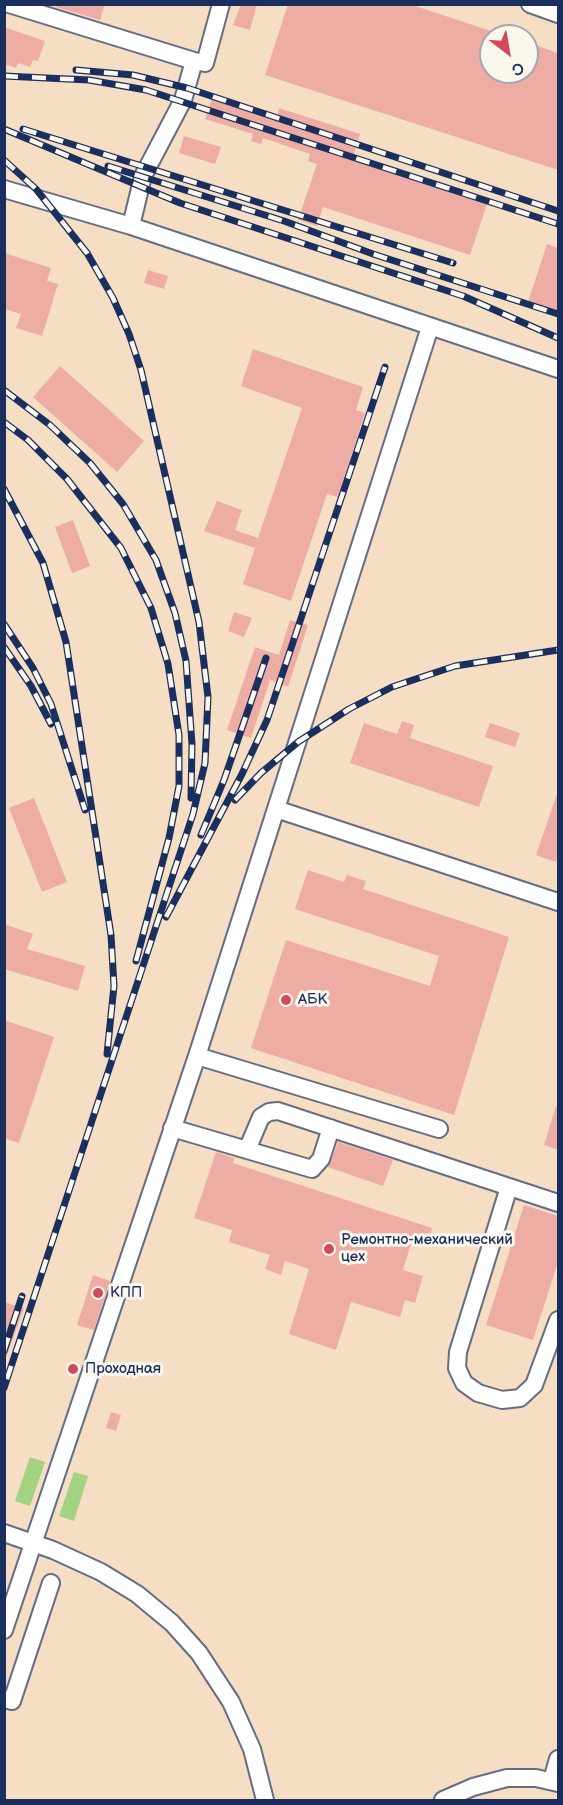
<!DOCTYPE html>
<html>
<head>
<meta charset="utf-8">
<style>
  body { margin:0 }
  #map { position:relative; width:563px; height:1805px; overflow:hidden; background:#f5dec4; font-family:"Balsamiq Sans",sans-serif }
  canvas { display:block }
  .frame { position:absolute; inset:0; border:6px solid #1b2f5e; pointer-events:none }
  .north { position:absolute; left:479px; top:24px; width:60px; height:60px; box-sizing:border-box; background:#fbf7ec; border:2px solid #a1a7b3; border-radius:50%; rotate:149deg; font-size:16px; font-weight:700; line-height:24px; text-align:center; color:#1b2f5e }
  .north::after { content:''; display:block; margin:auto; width:21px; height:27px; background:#d1495b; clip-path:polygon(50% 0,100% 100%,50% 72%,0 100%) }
</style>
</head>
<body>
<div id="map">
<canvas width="563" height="1805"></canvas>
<div class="frame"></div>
<div class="north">С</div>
</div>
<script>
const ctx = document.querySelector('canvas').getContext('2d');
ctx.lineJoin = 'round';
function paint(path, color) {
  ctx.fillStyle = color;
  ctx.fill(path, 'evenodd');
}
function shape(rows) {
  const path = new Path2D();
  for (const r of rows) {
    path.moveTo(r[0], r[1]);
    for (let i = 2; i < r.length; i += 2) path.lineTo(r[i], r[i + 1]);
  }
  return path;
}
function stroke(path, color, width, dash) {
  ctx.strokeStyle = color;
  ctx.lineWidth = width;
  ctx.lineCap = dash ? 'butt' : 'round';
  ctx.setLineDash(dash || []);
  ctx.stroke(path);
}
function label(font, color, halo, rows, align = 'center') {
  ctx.font = font + ' "Balsamiq Sans",sans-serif';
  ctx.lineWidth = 6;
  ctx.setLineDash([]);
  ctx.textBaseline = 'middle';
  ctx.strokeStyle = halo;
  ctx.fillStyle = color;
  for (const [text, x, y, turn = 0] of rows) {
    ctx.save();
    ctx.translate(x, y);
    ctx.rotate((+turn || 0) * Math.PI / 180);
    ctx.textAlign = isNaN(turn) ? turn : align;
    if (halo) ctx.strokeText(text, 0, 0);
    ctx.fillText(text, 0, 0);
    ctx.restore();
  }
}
paint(shape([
  [30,1457,45,1462,30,1506,15,1501],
  [74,1472,88,1476,74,1521,59,1516]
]), '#a3d280');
paint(shape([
  [57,4,105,4,100,20,56,7],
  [241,4,257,4,250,30,233,25],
  [288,4,409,4,491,31,491,72,527,72,527,42,558,53,558,170,265,75],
  [4,27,45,41,38,61,33,60,30,67,18,63,16,68,4,64],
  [213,95,277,116,279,108,360,134,352,160,487,204,470,255,323,207,317,226,298,220,317,164,308,161,310,154,263,138,261,144,251,141,253,134,205,119],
  [184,136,221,147,215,164,179,153],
  [547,244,558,248,558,315,527,305],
  [4,253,51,268,47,281,58,284,42,336,16,328,21,314,4,309],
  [148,270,168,276,164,289,144,283],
  [253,349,363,387,356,410,365,413,338,497,327,494,291,601,243,584,255,548,204,531,217,501,242,510,235,530,258,538,302,408,241,386],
  [60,366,144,441,117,472,33,397],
  [73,520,90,566,72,573,55,527],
  [234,612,252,618,244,637,228,631],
  [290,620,308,625,288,687,270,680,251,738,227,730,255,647,279,655],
  [402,721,414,725,410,738,493,766,479,807,350,763,364,723,397,734],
  [490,723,520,733,515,747,485,737],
  [557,794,558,853,556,862,536,855],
  [34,798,67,882,42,892,9,808],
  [308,870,344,882,347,875,366,881,363,889,509,937,454,1115,251,1048,286,940,430,986,439,956,295,909],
  [4,924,33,934,27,949,85,966,78,991,4,969],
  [4,1020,54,1037,19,1143,4,1138],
  [556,1106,558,1107,558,1150,544,1145],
  [338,1142,393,1160,383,1186,328,1167],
  [216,1152,234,1158,233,1163,432,1228,429,1242,413,1237,403,1270,423,1276,415,1303,405,1300,400,1317,351,1302,336,1350,289,1334,309,1269,285,1261,281,1275,265,1269,270,1255,229,1242,232,1230,194,1218],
  [524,1205,558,1216,558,1262,533,1340,486,1325],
  [93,1275,110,1281,94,1330,77,1325],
  [4,1302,24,1308,6,1358,4,1358],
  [111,1412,121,1415,116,1431,106,1428]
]), '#edada5');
const minor = shape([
  [9,4,194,61,183,100,143,176,131,226],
  [530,4,558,14],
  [194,61,205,63,221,4],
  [4,189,131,226,558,369],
  [276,809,558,902],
  [197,1056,439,1129],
  [172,1128,247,1150,261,1117,269,1112,278,1111,558,1203],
  [247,1150,312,1169,321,1159,331,1128],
  [509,1187,458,1352,457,1368,464,1383,478,1393,502,1400,520,1398,534,1385,558,1320],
  [4,1533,53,1550,101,1572,137,1594,172,1623,199,1653,231,1702,252,1749,265,1800],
  [4,1630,197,1056,430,327],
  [4,1699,12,1701,51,1583],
  [552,1780,558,1759],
  [443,1800,473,1787,507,1778,536,1778,558,1783]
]);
stroke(minor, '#676c82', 20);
stroke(minor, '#fff', 16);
const rail = shape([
  [76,70,133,75,187,88,558,211],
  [4,76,89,80,146,90,558,224],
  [4,129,180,203,463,296,558,338],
  [23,129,453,263],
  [4,160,36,189,87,253,113,298,129,334,141,370,199,622,208,697,205,763,193,814,4,1388],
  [108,166,284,221,373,254,558,314],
  [4,390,50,425,90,463,123,504,156,560,175,613,186,661,192,744,191,798],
  [4,422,28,440,67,479,121,548,151,608,168,664,179,735,179,786,169,838,136,961],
  [4,489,43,563,66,642,111,935,114,986,107,1054],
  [4,624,33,668,51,704,85,810],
  [4,647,31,686,51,724],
  [235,800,261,773,298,742,349,709,392,687,455,666,558,650],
  [201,835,224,780,266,658],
  [166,917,242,774,267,720,385,367],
  [4,1351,22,1296]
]);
stroke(rail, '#1b2f5e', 7);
stroke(rail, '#fbf7ec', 4.5, [14]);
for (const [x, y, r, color] of [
  [286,1000,6,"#d1495b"],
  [329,1249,6,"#d1495b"],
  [98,1293,6,"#d1495b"],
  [73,1369,6,"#d1495b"]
]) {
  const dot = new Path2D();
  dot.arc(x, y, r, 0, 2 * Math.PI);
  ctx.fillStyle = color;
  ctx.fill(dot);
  stroke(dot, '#fbf7ec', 2);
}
label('15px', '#1b2f5e', '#fbf7ec', [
  ["АБК",298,1000],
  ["Ремонтно-механический",341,1240],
  ["цех",341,1257],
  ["КПП",110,1293],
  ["Проходная",85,1369]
], 'left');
</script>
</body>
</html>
